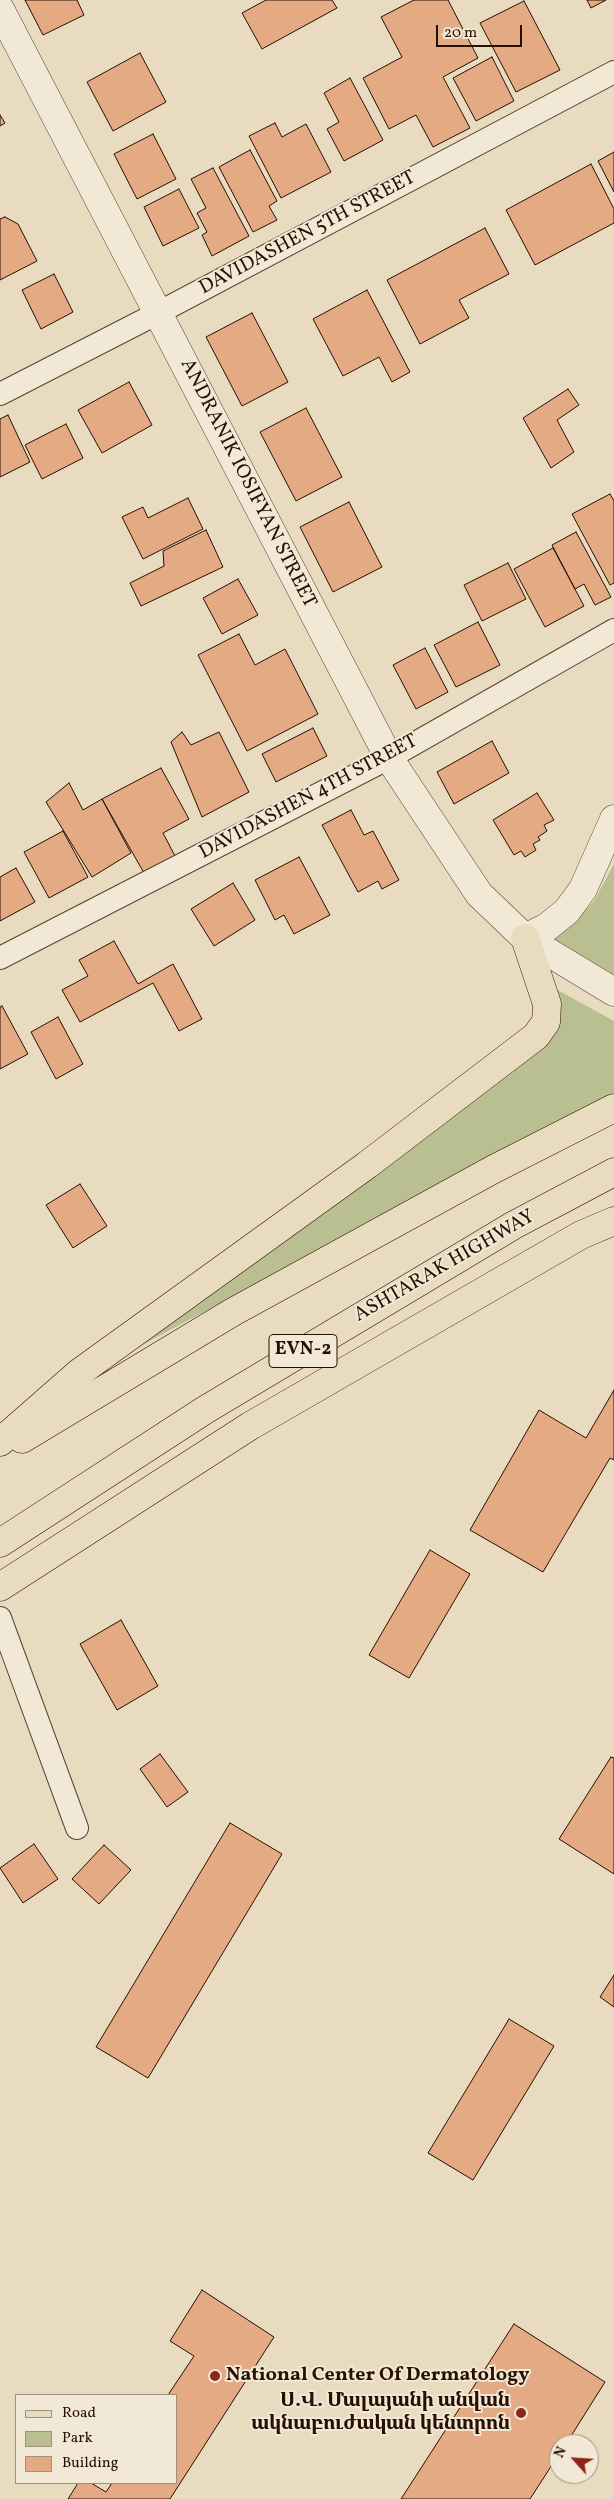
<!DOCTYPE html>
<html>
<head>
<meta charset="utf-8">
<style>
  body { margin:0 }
  #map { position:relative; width:614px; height:2499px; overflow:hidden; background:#e9dbc0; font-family:Vollkorn,serif }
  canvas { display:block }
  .legend { position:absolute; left:15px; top:2394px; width:162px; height:90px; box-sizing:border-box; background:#f1e8d6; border:1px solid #a19181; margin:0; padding:6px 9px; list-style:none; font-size:15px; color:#280f01 }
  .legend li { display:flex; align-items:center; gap:10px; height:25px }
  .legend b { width:25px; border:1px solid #a19181 }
  .north { position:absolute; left:549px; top:2434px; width:50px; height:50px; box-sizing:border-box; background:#f1e8d6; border:1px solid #a19181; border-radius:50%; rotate:296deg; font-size:14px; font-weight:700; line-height:20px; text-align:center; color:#280f01 }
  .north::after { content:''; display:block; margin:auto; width:18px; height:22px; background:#8f2418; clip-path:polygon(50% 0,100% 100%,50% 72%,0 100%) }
  .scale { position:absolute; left:436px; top:25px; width:86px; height:22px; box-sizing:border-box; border:2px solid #280f01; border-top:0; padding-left:6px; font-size:15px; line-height:18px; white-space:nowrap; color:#280f01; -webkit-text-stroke:4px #f1e8d6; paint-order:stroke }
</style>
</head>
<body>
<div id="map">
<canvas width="614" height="2499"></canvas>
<ul class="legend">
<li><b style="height:6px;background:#e9dbc0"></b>Road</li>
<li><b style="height:14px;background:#b9bf90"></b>Park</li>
<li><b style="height:14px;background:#e3aa83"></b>Building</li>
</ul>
<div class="north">N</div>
<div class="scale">20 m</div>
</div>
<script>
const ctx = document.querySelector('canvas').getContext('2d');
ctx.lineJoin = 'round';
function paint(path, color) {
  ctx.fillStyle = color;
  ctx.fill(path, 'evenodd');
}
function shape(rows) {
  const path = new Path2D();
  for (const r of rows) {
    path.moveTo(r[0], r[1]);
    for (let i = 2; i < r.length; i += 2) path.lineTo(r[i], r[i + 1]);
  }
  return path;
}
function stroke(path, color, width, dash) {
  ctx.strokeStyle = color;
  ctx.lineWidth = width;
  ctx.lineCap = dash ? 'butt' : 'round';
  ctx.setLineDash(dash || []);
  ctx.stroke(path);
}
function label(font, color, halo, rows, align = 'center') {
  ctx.font = font + ' Vollkorn,"Noto Serif Armenian",serif';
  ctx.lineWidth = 4;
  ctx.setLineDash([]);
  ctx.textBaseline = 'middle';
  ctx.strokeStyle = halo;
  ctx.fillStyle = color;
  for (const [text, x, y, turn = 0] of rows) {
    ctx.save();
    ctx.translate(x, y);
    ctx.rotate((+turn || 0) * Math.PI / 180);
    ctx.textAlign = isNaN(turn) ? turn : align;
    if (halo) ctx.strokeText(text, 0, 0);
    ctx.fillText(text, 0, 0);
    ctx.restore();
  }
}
paint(shape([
  [614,864,614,980,545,941,572,925,594,901],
  [554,988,614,1021,614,1093,140,1346,511,1073,554,1022]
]), '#b9bf90');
const building = shape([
  [25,0,77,0,84,15,43,35,25,0],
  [266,0,332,0,337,8,262,49,242,13,266,0],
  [414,0,448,0,478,58,443,77,470,128,433,147,416,115,389,129,363,78,402,57,381,17,414,0],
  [587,0,606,0,591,8,587,0],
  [524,1,560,70,516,92,480,23,524,1],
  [140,53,166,102,113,131,87,82,140,53],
  [492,57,514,101,476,121,453,78,492,57],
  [350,78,383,140,344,161,327,129,339,122,324,93,350,78],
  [0,115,5,123,0,126,0,115],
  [275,123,282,137,306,124,331,172,281,198,249,136,275,123],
  [153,134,176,179,137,199,114,154,153,134],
  [250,150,277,201,269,206,277,220,253,232,219,167,250,150],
  [614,152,614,192,598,161,614,152],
  [591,164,614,209,614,223,535,265,506,210,591,164],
  [213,168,249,236,212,256,202,235,207,232,197,213,206,208,191,179,213,168],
  [179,189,199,228,163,246,144,207,179,189],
  [5,217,18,224,37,261,0,280,0,219,5,217],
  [485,228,509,274,459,300,469,318,420,344,387,280,485,228],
  [54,274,73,312,41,329,22,290,54,274],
  [367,290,410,372,392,382,379,357,343,376,313,319,367,290],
  [252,313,288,382,242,406,206,337,252,313],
  [129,382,152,425,102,453,78,410,129,382],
  [568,389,579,405,557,420,574,452,551,468,523,418,568,389],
  [306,408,342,477,296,501,260,432,306,408],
  [8,415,30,462,0,477,0,419,8,415],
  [66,424,83,458,42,479,25,445,66,424],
  [610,494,614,501,614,583,610,585,572,514,610,494],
  [188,498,203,529,143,559,122,517,143,507,148,518,188,498],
  [349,502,382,567,333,592,300,527,349,502],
  [206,530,223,567,141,606,130,583,164,566,163,551,206,530],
  [576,532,611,597,595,605,584,584,575,589,552,545,576,532],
  [553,548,584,606,545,627,514,569,553,548],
  [508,563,526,599,482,621,464,585,508,563],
  [238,579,258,615,222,634,203,598,238,579],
  [478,622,500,665,456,687,434,645,478,622],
  [239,634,255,665,285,649,318,714,247,751,198,655,239,634],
  [425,648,448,692,416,709,393,665,425,648],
  [313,728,327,756,276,782,262,754,313,728],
  [182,732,191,745,219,732,249,792,202,817,171,742,182,732],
  [492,741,509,773,454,804,437,772,492,741],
  [161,768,189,819,163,833,175,856,144,873,102,799,161,768],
  [69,783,83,810,102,799,131,853,92,877,46,802,69,783],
  [537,793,554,820,544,825,547,831,538,837,540,840,533,844,536,850,525,857,521,851,514,855,493,820,537,793],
  [351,810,364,835,373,831,399,880,382,889,378,881,358,892,322,825,351,810],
  [63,831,88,877,49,898,24,852,63,831],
  [299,857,330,915,294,934,284,915,275,920,255,880,299,857],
  [16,868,35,902,0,921,0,877,16,868],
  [233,883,255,920,214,946,191,909,233,883],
  [114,941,138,984,173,964,202,1019,179,1031,153,983,80,1022,62,990,88,976,79,960,114,941],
  [2,1006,28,1054,0,1069,0,1007,2,1006],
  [58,1017,83,1064,56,1079,31,1032,58,1017],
  [80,1184,107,1226,73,1248,46,1205,80,1184],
  [614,1390,614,1460,610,1458,543,1572,470,1530,539,1410,586,1438,614,1390],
  [430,1550,470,1574,409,1678,369,1655,430,1550],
  [121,1620,158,1686,117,1710,80,1644,121,1620],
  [160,1754,188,1792,167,1807,140,1769,160,1754],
  [611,1757,614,1758,614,1874,559,1839,611,1757],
  [230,1823,282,1854,148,2078,96,2047,230,1823],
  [34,1844,58,1879,23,1903,0,1868,34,1844],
  [104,1845,131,1870,99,1904,72,1879,104,1845],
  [614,1975,614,2007,600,1997,614,1975],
  [509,2019,554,2046,473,2180,428,2153,509,2019],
  [202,2290,274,2337,170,2499,68,2499,78,2483,91,2483,106,2492,112,2483,176,2483,176,2395,168,2395,194,2356,170,2341,202,2290],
  [514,2324,605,2382,566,2444,559,2444,559,2454,530,2499,401,2499,514,2324]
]);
paint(building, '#e3aa83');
stroke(building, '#280f01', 1);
const minor = shape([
  [0,394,158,313,614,72],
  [0,958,389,758,614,630],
  [0,1618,77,1828]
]);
const tertiary = shape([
  [0,9,389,758,479,894,525,938,614,992],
  [525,938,547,927,567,911,583,889,614,819]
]);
const primary = shape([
  [22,1439,233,1312,494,1169,614,1108],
  [0,1442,80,1372,367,1165,536,1036,546,1022,547,1004,525,938],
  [0,1543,205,1410,514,1225,614,1172],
  [0,1587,250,1426,581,1235,614,1221]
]);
stroke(minor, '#584231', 24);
stroke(tertiary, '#584231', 29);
stroke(primary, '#280f01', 29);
stroke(minor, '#f1e8d6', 22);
stroke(tertiary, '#f1e8d6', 28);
stroke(primary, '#e9dbc0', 28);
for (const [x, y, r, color] of [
  [215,2376,6,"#8f2418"],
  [521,2413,6,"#8f2418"]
]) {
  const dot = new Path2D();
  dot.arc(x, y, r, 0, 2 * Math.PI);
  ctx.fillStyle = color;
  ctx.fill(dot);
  stroke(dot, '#f1e8d6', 2);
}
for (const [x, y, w] of [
  [303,1351,68]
]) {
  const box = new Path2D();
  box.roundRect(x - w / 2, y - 16.5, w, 33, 4);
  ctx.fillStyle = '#f1e8d6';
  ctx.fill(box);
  stroke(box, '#280f01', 1);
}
label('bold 19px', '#280f01', null, [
  ["EVN-2",303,1351]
]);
label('20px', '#280f01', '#f1e8d6', [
  ["DAVIDASHEN 5TH STREET",308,234,-28],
  ["ANDRANIK IOSIFYAN STREET",247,484,63],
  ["DAVIDASHEN 4TH STREET",309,798,-28],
  ["ASHTARAK HIGHWAY",445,1267,-30]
]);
label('bold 20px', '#280f01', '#f1e8d6', [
  ["National Center Of Dermatology",226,2376],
  ["Ս.Վ. Մալայանի անվան",510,2402,"right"],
  ["ակնաբուժական կենտրոն",510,2425,"right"]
], 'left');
</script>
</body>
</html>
